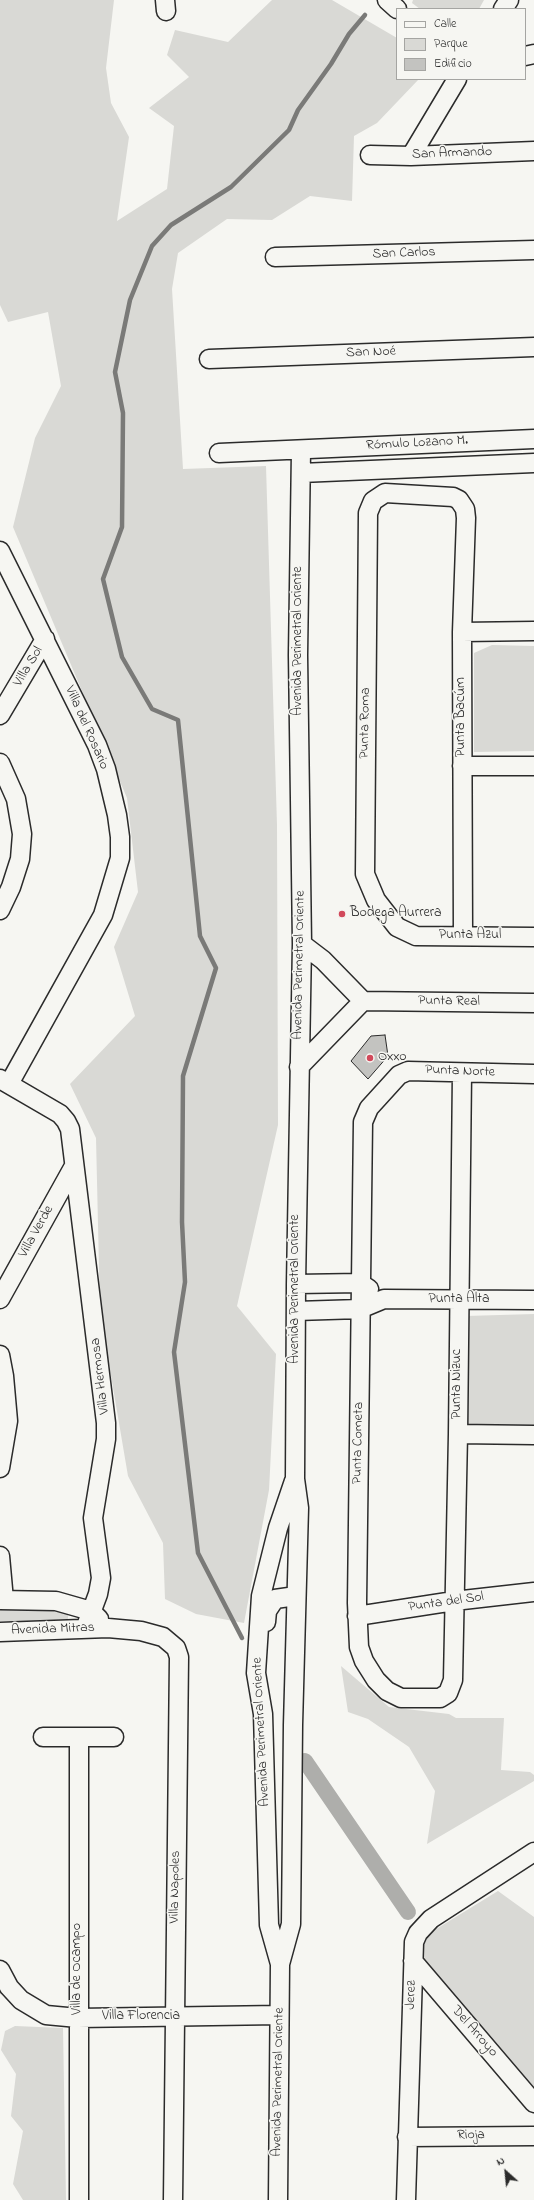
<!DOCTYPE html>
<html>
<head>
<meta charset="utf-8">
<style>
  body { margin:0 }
  #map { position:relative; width:534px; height:2200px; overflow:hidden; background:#f6f6f2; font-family:"Indie Flower",sans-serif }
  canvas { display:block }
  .legend { position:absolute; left:396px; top:8px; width:130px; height:72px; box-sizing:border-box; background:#f6f6f2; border:1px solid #a5a5a2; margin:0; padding:5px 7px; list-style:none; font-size:12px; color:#2b2b2b }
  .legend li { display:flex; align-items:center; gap:8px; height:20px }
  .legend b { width:20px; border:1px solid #a5a5a2 }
  .north { position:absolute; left:486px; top:2152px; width:40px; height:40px; -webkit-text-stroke:3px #f6f6f2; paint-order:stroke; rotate:333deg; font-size:11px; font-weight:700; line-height:16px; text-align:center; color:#2b2b2b }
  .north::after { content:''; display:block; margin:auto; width:14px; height:18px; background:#2b2b2b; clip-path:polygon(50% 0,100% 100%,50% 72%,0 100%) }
</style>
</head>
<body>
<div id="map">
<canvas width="534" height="2200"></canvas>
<ul class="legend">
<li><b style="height:5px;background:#f6f6f2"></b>Calle</li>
<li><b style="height:11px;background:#d9d9d5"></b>Parque</li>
<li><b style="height:11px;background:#c3c3c0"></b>Edificio</li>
</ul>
<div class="north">N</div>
</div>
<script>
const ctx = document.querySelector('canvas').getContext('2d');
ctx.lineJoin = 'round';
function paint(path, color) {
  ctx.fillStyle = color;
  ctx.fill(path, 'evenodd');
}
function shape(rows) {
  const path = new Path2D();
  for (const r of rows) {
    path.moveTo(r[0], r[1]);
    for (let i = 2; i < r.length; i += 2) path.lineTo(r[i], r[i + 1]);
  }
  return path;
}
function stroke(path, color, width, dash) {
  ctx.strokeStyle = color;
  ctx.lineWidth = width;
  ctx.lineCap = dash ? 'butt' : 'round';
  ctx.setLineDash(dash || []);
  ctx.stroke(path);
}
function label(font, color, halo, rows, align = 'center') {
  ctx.font = font + ' "Indie Flower",sans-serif';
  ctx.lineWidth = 3;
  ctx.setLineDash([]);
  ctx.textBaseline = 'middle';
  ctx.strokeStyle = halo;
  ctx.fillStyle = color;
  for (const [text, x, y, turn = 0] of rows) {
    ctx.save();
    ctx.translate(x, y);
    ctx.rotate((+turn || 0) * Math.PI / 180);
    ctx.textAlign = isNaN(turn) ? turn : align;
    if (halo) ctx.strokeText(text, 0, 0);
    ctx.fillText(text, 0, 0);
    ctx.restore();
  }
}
paint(shape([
  [0,0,114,0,106,68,111,103,129,137,117,221,167,189,174,126,149,108,189,77,167,55,175,30,228,42,272,0,332,0,397,38,397,79,419,79,377,123,354,136,352,201,310,196,272,220,227,219,178,253,172,289,183,469,266,466,277,825,278,1125,237,1306,276,1354,269,1490,244,1623,196,1614,165,1599,163,1543,128,1476,100,1311,96,1138,70,1084,135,1016,114,947,138,892,127,798,13,527,35,438,61,386,48,312,8,322,0,305],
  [413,0,484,0,479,9,420,9,412,3],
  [492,645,534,646,534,751,474,752,474,653],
  [534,1314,534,1425,465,1427,466,1316],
  [0,1610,68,1610,68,1621,0,1621],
  [341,1666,389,1707,449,1714,456,1718,504,1718,501,1770,530,1772,534,1775,534,1781,427,1844,435,1791,409,1747,368,1719,348,1712],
  [498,1891,534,1917,534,2091,424,1966,420,1939],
  [15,2026,63,2028,66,2200,23,2200,13,2184,23,2131,11,2116,16,2074,1,2050,5,2031]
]), '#d9d9d5');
stroke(shape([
  [242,1638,198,1553,174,1352,185,1282,182,1222,183,1076,216,968,200,936,178,720,152,709,122,657,103,579,122,527,123,413,115,372,130,300,152,246,171,225,231,187,289,130,298,110,331,64,349,34,365,15]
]), '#7a7a78', 4.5);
stroke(shape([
  [305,1761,408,1912]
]), '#aeaeab', 16);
const building = shape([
  [385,1035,388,1056,368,1079,351,1061,371,1036,385,1035]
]);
paint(building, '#c3c3c0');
stroke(building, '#2b2b2b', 1);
const minor = shape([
  [165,0,166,11],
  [387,0,397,9],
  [503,9,509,0],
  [525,56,534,54],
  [370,155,411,156,534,151],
  [411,156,457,79],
  [275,257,534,250],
  [209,359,534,347],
  [219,453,534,439],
  [301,473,534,463],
  [0,551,97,745,106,769,117,815,120,837,120,858,103,915,9,1084],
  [462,632,534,631],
  [0,715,45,639],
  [0,763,16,799,22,834,20,859,11,887,0,910],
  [462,766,534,766],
  [463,935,462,632,466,518,465,509,459,500,453,497,385,493,373,501,368,513,365,874,376,900,397,927,416,936,534,937],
  [302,944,323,960,363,1001,534,1003],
  [299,1067,363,1001],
  [462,1073,458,1434,453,1680,448,1693,440,1698,401,1698,387,1691,376,1680,364,1661,359,1647,357,1603,363,1122,369,1108,399,1075,408,1071,534,1074],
  [0,1079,60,1114,66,1121,70,1129,106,1423,106,1439,93,1518,101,1578,98,1594,85,1629],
  [296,1284,360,1283,369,1289],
  [0,1299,74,1166],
  [296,1311,360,1309,384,1299,534,1300],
  [0,1355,4,1376,8,1421,0,1468],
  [458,1434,534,1435],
  [0,1556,4,1600],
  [0,1600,56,1601,91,1611,99,1619],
  [357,1616,454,1601,534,1592],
  [266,1622,267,1611,275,1599,296,1596],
  [0,1632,108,1628,141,1631,163,1637,176,1648,179,1657,173,2200],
  [43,1737,114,1737],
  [413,1961,534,2103],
  [280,1964,269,1925,263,1714,256,1673,261,1596,278,1528,294,1481],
  [0,1970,9,1987,21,2000,46,2015,78,2018,279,2015],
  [407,2137,534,2136],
  [79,2200,79,1738],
  [278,2200,280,1964,291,1924,293,1725,299,1508,295,1479,296,1284,302,944,298,655,301,451],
  [406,2200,414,1942,418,1933,431,1919,534,1852]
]);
stroke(minor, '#2b2b2b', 21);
stroke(minor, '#f6f6f2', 18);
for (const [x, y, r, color] of [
  [342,914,4,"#d1495b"],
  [370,1058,4,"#d1495b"]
]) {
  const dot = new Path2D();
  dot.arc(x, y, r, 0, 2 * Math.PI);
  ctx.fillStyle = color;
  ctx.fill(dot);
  stroke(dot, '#f6f6f2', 1.5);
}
label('14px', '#2b2b2b', '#f6f6f2', [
  ["San Armando",452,154,-2],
  ["San Carlos",404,254,-2],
  ["San Noé",371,353,-2],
  ["Rómulo Lozano M.",417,444,-3],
  ["Avenida Perimetral Oriente",299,641,-90],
  ["Villa Sol",29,667,-59],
  ["Punta Bacúm",462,717,-90],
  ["Punta Roma",366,723,-89],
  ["Villa del Rosario",86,728,66],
  ["Punta Azul",470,936],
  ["Avenida Perimetral Oriente",300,965,-89],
  ["Punta Real",449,1002,1],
  ["Punta Norte",460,1072,2],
  ["Villa Verde",37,1232,-61],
  ["Avenida Perimetral Oriente",296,1289,-90],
  ["Punta Alta",459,1300],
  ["Villa Hermosa",101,1376,-97],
  ["Punta Nizuc",458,1384,-90],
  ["Punta Cometa",359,1443,-89],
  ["Punta del Sol",446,1603,-8],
  ["Avenida Mitras",53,1630,-2],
  ["Avenida Perimetral Oriente",262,1732,-93],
  ["Villa Napoles",176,1887,-89],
  ["Villa de Ocampo",78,1969,-90],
  ["Jerez",412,1995,-88],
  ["Villa Florencia",141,2017],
  ["Del Arroyo",474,2032,49],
  ["Avenida Perimetral Oriente",279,2082,-89],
  ["Rioja",471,2136,-1]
]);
label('14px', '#2b2b2b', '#f6f6f2', [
  ["Bodega Aurrera",350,914],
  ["Oxxo",378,1058]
], 'left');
</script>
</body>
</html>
